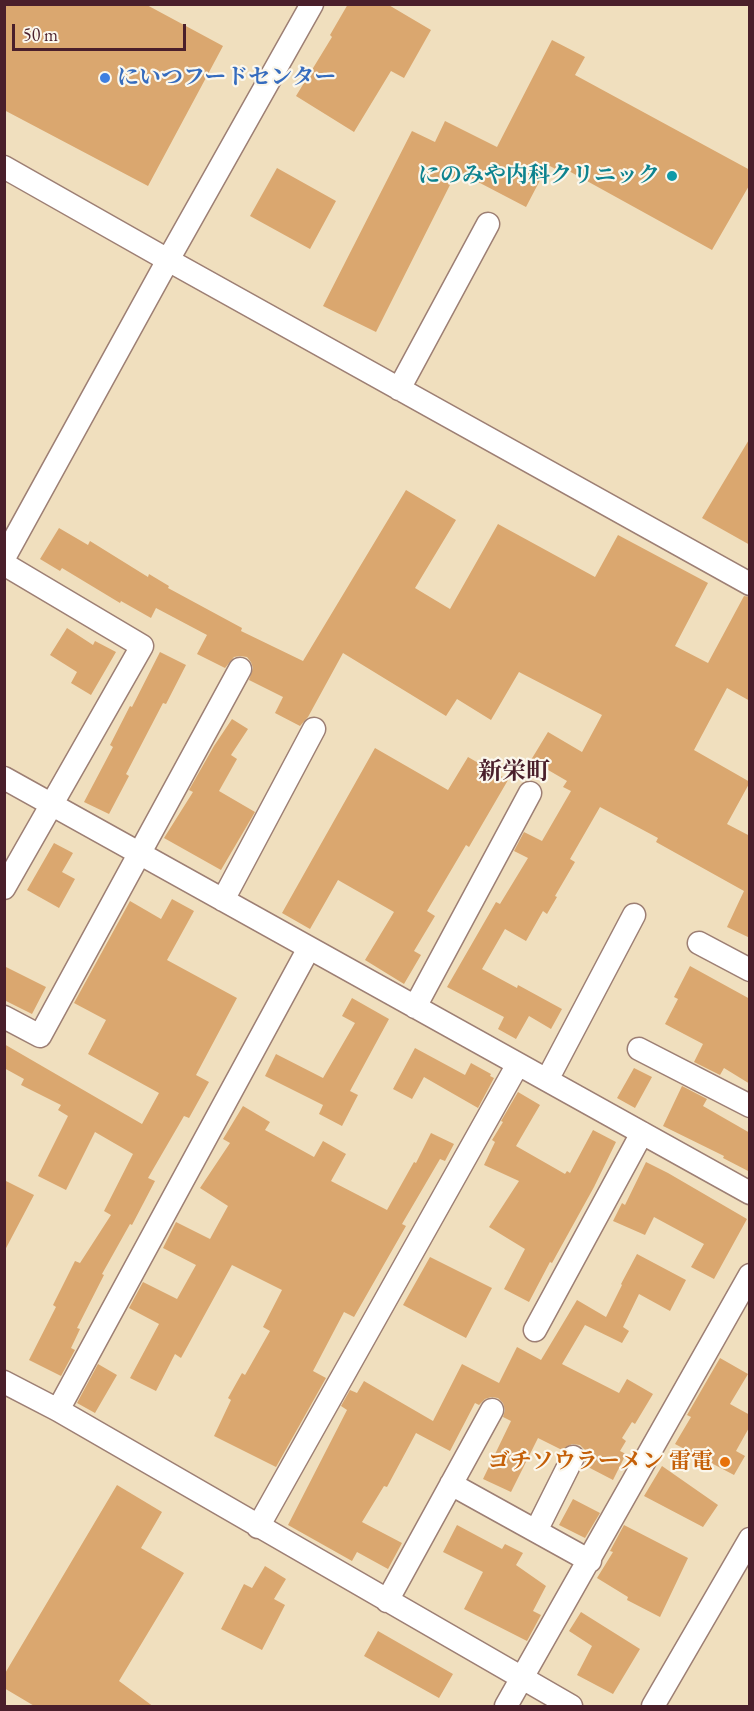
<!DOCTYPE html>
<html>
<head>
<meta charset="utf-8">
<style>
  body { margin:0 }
  #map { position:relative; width:754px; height:1711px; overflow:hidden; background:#f0dfbe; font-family:"EB Garamond",serif }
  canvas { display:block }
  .frame { position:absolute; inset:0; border:6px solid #4a1f2b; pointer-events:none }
  .scale { position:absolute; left:12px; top:24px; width:174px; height:27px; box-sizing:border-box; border:3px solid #4a1f2b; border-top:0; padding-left:8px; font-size:18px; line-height:21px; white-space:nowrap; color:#4a1f2b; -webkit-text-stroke:4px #fbf7ec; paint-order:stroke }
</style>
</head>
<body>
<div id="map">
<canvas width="754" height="1711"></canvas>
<div class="frame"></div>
<div class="scale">50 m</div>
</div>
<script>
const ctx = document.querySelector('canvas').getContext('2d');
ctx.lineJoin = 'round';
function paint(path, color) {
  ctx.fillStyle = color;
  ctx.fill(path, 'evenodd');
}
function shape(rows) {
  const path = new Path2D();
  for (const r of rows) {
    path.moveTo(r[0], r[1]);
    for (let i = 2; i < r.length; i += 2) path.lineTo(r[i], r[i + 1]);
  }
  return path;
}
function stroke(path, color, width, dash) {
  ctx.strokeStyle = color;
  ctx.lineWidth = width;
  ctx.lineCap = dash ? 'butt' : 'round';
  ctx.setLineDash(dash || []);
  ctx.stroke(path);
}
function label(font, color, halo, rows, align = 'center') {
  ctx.font = font + ' "EB Garamond","Noto Serif JP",serif';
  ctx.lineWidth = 4.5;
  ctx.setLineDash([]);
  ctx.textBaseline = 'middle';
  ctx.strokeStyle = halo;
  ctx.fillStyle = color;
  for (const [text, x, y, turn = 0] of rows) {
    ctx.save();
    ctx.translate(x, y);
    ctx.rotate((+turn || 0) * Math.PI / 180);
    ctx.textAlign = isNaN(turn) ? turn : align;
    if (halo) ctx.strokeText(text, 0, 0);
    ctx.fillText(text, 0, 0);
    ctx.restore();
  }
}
paint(shape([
  [4,4,145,4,223,46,148,186,4,110],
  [348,4,387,4,431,30,404,78,391,71,354,132,296,96,332,37,330,35],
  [552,40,585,57,575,75,750,170,750,184,712,250,567,170,565,174,548,165,526,207,457,171,376,332,323,306,412,131,435,142,445,121,497,147],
  [277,168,336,201,310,249,250,216],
  [750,438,750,545,702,518],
  [406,490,456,520,415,588,450,609,498,524,595,577,618,535,708,583,675,646,708,663,744,596,750,597,750,701,727,688,694,750,750,782,727,824,750,836,750,938,727,927,744,891,656,842,658,838,600,807,570,859,575,862,555,896,557,897,547,914,543,911,526,941,505,929,482,969,517,988,518,985,562,1009,551,1029,529,1016,516,1039,498,1029,504,1017,447,987,496,902,500,904,528,858,514,851,524,832,542,841,571,791,563,787,567,781,531,760,548,732,582,752,602,715,519,672,491,720,457,699,446,716,343,653,308,717,300,726,275,713,283,697,249,680,253,668,251,662,247,657,240,656,234,657,225,668,197,654,207,635,156,608,151,618,121,601,120,603,62,568,60,571,40,559,59,528,88,545,90,541,148,577,149,574,169,586,168,588,242,628,241,631,303,661],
  [67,628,93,645,95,641,116,652,91,695,71,683,77,672,50,655],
  [160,652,186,665,166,704,163,703,126,774,129,776,109,814,84,802,113,747,110,745,130,706,132,707],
  [232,719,248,729,231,755,237,759,219,791,255,812,221,870,164,838,193,792,189,790,214,746],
  [375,748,448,790,468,757,508,780,469,847,466,845,427,911,435,916,414,951,421,955,404,984,365,960,394,912,338,880,310,929,282,913],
  [54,843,73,853,62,872,75,879,59,908,27,890],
  [172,899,194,911,167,960,237,998,196,1075,209,1082,189,1118,184,1116,148,1178,155,1181,132,1225,130,1224,102,1274,104,1275,77,1328,80,1329,71,1348,75,1350,61,1376,29,1360,56,1307,53,1305,75,1261,80,1263,111,1215,104,1211,133,1154,95,1132,66,1190,38,1176,68,1116,58,1110,61,1105,21,1085,24,1079,4,1068,4,1044,142,1124,159,1093,88,1054,106,1020,74,1003,130,901,161,919],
  [4,966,46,987,32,1014,4,1000],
  [690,966,750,999,750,1084,724,1068,720,1075,694,1062,703,1044,665,1024,678,999,674,997],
  [352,998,389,1019,350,1091,358,1095,342,1126,319,1114,323,1105,265,1076,276,1054,323,1078,355,1023,342,1016],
  [415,1048,465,1075,471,1063,491,1074,490,1076,494,1078,478,1108,424,1077,412,1099,393,1089],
  [634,1068,652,1077,635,1108,617,1098],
  [682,1086,707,1099,703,1106,750,1133,750,1172,723,1158,724,1156,663,1126],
  [518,1092,540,1105,516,1146,565,1174,567,1171,570,1173,593,1130,616,1142,594,1187,552,1263,550,1262,529,1302,504,1289,525,1249,489,1227,519,1181,484,1165,495,1142,492,1140,503,1122,501,1121],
  [243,1106,270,1122,265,1130,314,1157,323,1141,346,1154,331,1181,387,1210,414,1162,416,1163,431,1133,454,1144,445,1161,440,1159,402,1224,406,1226,354,1317,344,1312,313,1371,326,1378,276,1467,214,1436,231,1400,228,1398,242,1373,245,1375,270,1331,263,1327,282,1290,232,1265,181,1358,175,1354,156,1391,130,1378,159,1324,129,1308,143,1282,177,1299,196,1265,163,1248,176,1222,210,1239,228,1206,200,1188,230,1143,223,1139],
  [646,1162,668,1173,747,1219,714,1279,691,1267,704,1244,654,1217,645,1235,613,1221,622,1203,625,1205],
  [4,1180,34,1195,4,1252],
  [637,1254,686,1280,670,1311,639,1294,623,1327,629,1331,622,1343,585,1325,562,1364,619,1393,627,1379,653,1394,635,1424,632,1422,622,1438,626,1441,620,1451,626,1454,613,1480,588,1467,589,1464,585,1462,585,1450,580,1445,572,1444,562,1450,538,1438,511,1492,483,1479,511,1421,503,1417,505,1410,503,1403,498,1398,491,1397,485,1399,479,1405,475,1403,450,1451,416,1433,387,1487,384,1486,362,1522,402,1543,388,1569,357,1552,352,1561,288,1525,347,1410,341,1406,350,1390,357,1393,364,1381,433,1421,462,1364,499,1383,517,1347,541,1360,577,1300,606,1317,622,1285,621,1284],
  [430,1257,492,1288,466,1338,403,1305],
  [720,1358,748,1374,730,1404,750,1415,750,1426,736,1451,745,1456,734,1475,675,1444,691,1417,687,1415],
  [98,1364,117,1375,95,1413,77,1403],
  [662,1466,718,1505,703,1527,644,1496],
  [117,1485,162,1512,141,1548,184,1573,119,1681,154,1707,36,1707,4,1688,4,1675],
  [573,1499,600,1513,585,1538,559,1525],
  [457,1525,502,1549,505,1544,523,1553,516,1565,546,1586,533,1611,541,1615,527,1641,464,1609,483,1572,443,1552],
  [624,1525,688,1558,660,1617,627,1600,628,1597,597,1578,613,1552,610,1551],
  [265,1566,286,1579,274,1599,285,1605,262,1650,221,1629,244,1584,252,1588],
  [581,1612,640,1649,613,1694,577,1675,592,1646,569,1631],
  [378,1631,453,1674,439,1698,364,1656]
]), '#daa76f');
const minor = shape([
  [4,167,168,260,750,584],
  [399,389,488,224],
  [4,558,168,260,312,4],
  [4,564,142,646,4,888],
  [4,778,750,1193],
  [223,900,314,729],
  [699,943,750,970],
  [415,1007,530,793],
  [4,1017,40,1036,240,669],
  [639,1049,750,1106],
  [547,1080,634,915],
  [535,1330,642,1133],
  [4,1382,58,1410,571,1706],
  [58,1410,309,948],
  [451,1484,590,1561],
  [258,1527,518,1064],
  [536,1531,573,1457],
  [387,1601,492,1410],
  [506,1706,750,1275],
  [653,1706,750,1539]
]);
stroke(minor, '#9d7f74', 25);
stroke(minor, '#fff', 22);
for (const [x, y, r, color] of [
  [105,78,6,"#3f7fe0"],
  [672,176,6,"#0f9aa8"],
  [725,1462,6,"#e8710a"]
]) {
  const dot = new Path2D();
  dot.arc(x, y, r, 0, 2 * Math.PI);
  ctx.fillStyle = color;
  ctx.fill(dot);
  stroke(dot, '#fbf7ec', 2);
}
label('bold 22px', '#366cbe', '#fbf7ec', [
  ["にいつフードセンター",117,78]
], 'left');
label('bold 22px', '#0d838f', '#fbf7ec', [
  ["にのみや内科クリニック",660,176]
], 'right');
label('bold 22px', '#c56008', '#fbf7ec', [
  ["ゴチソウラーメン 雷電",713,1462]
], 'right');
label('bold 24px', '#4a1f2b', '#fbf7ec', [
  ["新栄町",514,772]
]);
</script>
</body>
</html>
